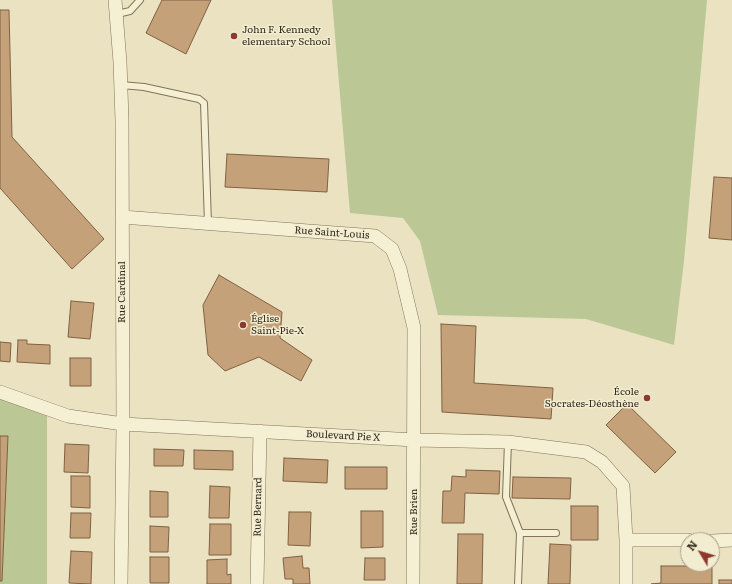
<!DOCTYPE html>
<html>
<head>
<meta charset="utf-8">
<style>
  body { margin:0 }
  #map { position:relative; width:732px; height:584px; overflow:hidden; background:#eae2c1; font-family:Literata,serif }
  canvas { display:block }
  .north { position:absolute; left:680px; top:532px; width:40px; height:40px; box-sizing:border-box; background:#f2ecd0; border:1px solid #a69e88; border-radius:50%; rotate:308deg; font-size:11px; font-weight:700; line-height:16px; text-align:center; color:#332a1d }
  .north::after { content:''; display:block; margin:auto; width:14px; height:18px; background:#8c392f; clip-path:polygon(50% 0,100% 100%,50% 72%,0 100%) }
</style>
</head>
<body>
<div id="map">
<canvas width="732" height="584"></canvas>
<div class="north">N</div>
</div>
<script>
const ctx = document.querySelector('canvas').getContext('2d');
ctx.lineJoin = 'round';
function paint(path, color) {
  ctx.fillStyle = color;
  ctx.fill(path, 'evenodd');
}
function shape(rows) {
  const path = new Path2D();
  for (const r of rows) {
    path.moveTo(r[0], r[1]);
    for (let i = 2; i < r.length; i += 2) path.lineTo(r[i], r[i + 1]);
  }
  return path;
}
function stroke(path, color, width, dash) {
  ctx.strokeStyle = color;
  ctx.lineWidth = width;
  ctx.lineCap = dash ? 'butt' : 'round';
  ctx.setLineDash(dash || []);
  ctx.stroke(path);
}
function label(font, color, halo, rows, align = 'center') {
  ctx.font = font + ' Literata,serif';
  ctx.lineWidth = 3;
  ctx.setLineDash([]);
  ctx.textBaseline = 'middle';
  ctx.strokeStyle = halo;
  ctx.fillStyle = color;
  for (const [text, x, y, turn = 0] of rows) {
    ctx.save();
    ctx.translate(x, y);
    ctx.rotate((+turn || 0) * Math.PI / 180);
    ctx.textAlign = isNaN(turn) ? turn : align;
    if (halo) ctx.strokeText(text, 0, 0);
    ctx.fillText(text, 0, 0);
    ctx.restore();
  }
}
paint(shape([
  [332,0,707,0,684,261,674,345,586,319,438,315,420,241,403,218,350,213],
  [0,392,47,409,47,584,0,584]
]), '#bcc796');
const building = shape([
  [162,0,211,0,186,54,146,33,162,0],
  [0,10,9,10,12,137,104,239,72,269,0,188,0,10],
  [227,154,329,159,327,192,225,187,227,154],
  [714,177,732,178,732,240,709,238,714,177],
  [219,275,282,312,280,338,312,360,301,381,259,357,225,371,208,355,203,305,219,275],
  [71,301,94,303,90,339,68,337,71,301],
  [441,324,476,326,474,383,553,388,551,419,442,412,441,324],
  [18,340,27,340,27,344,50,345,50,364,17,362,18,340],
  [0,342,11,343,10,362,0,361,0,342],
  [70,358,91,358,91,386,70,386,70,358],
  [627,404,676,452,655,473,606,425,627,404],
  [0,436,8,436,2,581,0,581,0,436],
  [65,444,89,445,88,473,64,472,65,444],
  [154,449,184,450,183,466,154,466,154,449],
  [194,450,233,451,233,470,194,469,194,450],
  [284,458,328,460,327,483,283,481,284,458],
  [345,467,387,467,387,489,345,489,345,467],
  [466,470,500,471,499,494,465,493,464,523,442,523,443,491,451,491,452,476,466,477,466,470],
  [71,476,90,476,90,508,71,507,71,476],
  [513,477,571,478,570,499,512,498,513,477],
  [210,486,230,487,229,518,209,518,210,486],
  [150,491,168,492,168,517,150,517,150,491],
  [571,506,598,506,598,540,571,540,571,506],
  [361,511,383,511,383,547,361,548,361,511],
  [289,512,311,512,310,546,288,545,289,512],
  [71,513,91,513,90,538,70,538,71,513],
  [210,524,231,524,231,555,209,555,210,524],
  [150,526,169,527,168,552,150,552,150,526],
  [458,534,483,534,482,584,457,584,458,534],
  [550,544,571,545,570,584,548,584,550,544],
  [71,551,92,552,91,584,69,583,71,551],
  [302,556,303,568,309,568,310,584,293,584,293,579,285,579,283,558,302,556],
  [150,557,169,557,169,583,150,583,150,557],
  [365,558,385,558,385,580,364,580,365,558],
  [227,559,227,575,231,574,231,584,207,584,207,560,227,559],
  [661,566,712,566,712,584,651,584,661,583,661,566],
  [719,580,732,580,732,584,719,584,719,580]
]);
paint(building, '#c5a17a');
stroke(building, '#7f6142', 1);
const service = shape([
  [117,14,130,11,140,0],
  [121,85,144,87,199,99,204,103,208,224],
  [508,442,506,497,520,533,518,584],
  [520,533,556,533]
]);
const minor = shape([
  [115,0,120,62,122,120,123,424,121,584],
  [122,217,375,236,392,249,400,269,414,328,413,584],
  [0,392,68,416,123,424,415,440,508,442,586,452,602,462,623,486,626,540,626,584],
  [626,540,688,540],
  [712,541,732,540],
  [257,584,260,431]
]);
stroke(service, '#82735a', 8);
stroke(minor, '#82735a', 14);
stroke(service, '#f5efd3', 6);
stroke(minor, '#f5efd3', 13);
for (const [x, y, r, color] of [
  [234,36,4,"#8c392f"],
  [243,325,4,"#8c392f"],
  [647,398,4,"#8c392f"]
]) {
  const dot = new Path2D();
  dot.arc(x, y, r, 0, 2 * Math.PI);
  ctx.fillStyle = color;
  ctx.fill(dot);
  stroke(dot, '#f2ecd0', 1.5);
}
label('10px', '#332a1d', '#f2ecd0', [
  ["John F. Kennedy",242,30],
  ["elementary School",242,42],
  ["Église",251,319],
  ["Saint-Pie-X",251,331],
  ["École",639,392,"right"],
  ["Socrates-Déosthène",639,404,"right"]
], 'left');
label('10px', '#332a1d', '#f2ecd0', [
  ["Rue Saint-Louis",332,233,4],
  ["Rue Cardinal",122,292,-90],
  ["Boulevard Pie X",343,436,3],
  ["Rue Bernard",258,507,-89],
  ["Rue Brien",414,512,-90]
]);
</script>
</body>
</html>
